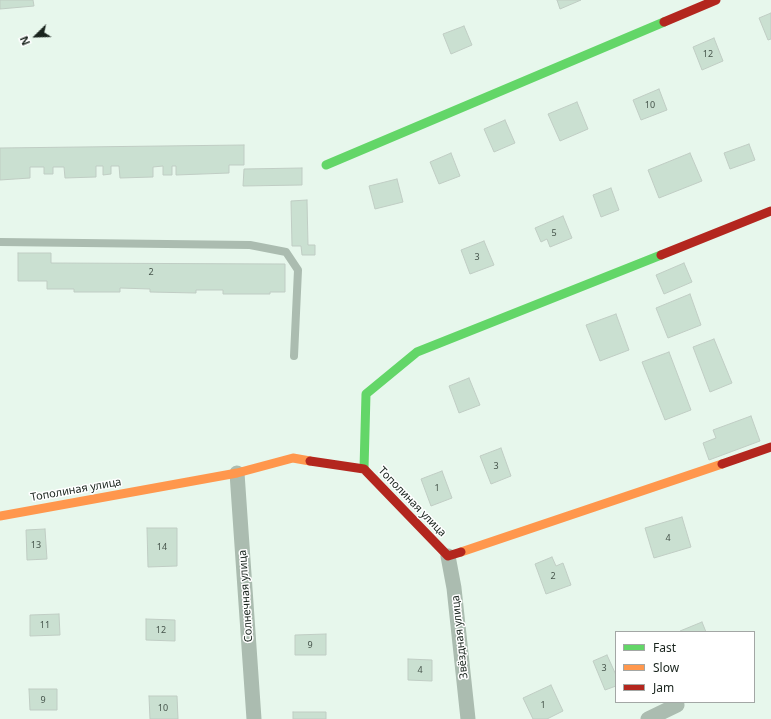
<!DOCTYPE html>
<html>
<head>
<meta charset="utf-8">
<style>
  body { margin:0 }
  #map { position:relative; width:771px; height:719px; overflow:hidden; background:#e7f7ec; font-family:"Noto Sans",sans-serif }
  canvas { display:block }
  .legend { position:absolute; left:615px; top:631px; width:140px; height:72px; box-sizing:border-box; background:#fff; border:1px solid #a3a7a5; margin:0; padding:5px 7px; list-style:none; font-size:12px; color:#19241d }
  .legend li { display:flex; align-items:center; gap:8px; height:20px }
  .legend b { width:20px; border:1px solid #a3a7a5 }
  .north { position:absolute; left:16px; top:16px; width:40px; height:40px; -webkit-text-stroke:3px #fff; paint-order:stroke; rotate:247deg; font-size:11px; font-weight:700; line-height:16px; text-align:center; color:#19241d }
  .north::after { content:''; display:block; margin:auto; width:14px; height:18px; background:#19241d; clip-path:polygon(50% 0,100% 100%,50% 72%,0 100%) }
</style>
</head>
<body>
<div id="map">
<canvas width="771" height="719"></canvas>
<ul class="legend">
<li><b style="height:5px;background:#63d668"></b>Fast</li>
<li><b style="height:5px;background:#ff974d"></b>Slow</li>
<li><b style="height:5px;background:#b3261e"></b>Jam</li>
</ul>
<div class="north">N</div>
</div>
<script>
const ctx = document.querySelector('canvas').getContext('2d');
ctx.lineJoin = 'round';
function paint(path, color) {
  ctx.fillStyle = color;
  ctx.fill(path, 'evenodd');
}
function shape(rows) {
  const path = new Path2D();
  for (const r of rows) {
    path.moveTo(r[0], r[1]);
    for (let i = 2; i < r.length; i += 2) path.lineTo(r[i], r[i + 1]);
  }
  return path;
}
function stroke(path, color, width, dash) {
  ctx.strokeStyle = color;
  ctx.lineWidth = width;
  ctx.lineCap = dash ? 'butt' : 'round';
  ctx.setLineDash(dash || []);
  ctx.stroke(path);
}
function label(font, color, halo, rows, align = 'center') {
  ctx.font = font + ' "Noto Sans",sans-serif';
  ctx.lineWidth = 3;
  ctx.setLineDash([]);
  ctx.textBaseline = 'middle';
  ctx.strokeStyle = halo;
  ctx.fillStyle = color;
  for (const [text, x, y, turn = 0] of rows) {
    ctx.save();
    ctx.translate(x, y);
    ctx.rotate((+turn || 0) * Math.PI / 180);
    ctx.textAlign = isNaN(turn) ? turn : align;
    if (halo) ctx.strokeText(text, 0, 0);
    ctx.fillText(text, 0, 0);
    ctx.restore();
  }
}
const building = shape([
  [0,0,33,0,34,6,0,9,0,0],
  [557,0,581,0,560,9,557,0],
  [771,13,771,39,768,40,759,18,771,13],
  [464,26,472,45,451,54,443,34,464,26],
  [714,38,723,61,702,70,693,47,714,38],
  [659,89,667,110,641,120,633,100,659,89],
  [577,102,588,129,560,141,548,114,577,102],
  [505,120,515,143,494,152,484,129,505,120],
  [749,144,755,160,730,169,724,153,749,144],
  [244,145,244,165,229,165,229,173,176,175,176,166,172,166,172,175,163,175,163,166,153,167,153,177,120,178,119,166,111,166,111,174,103,175,103,166,96,166,96,177,65,178,64,167,53,167,53,174,44,174,44,167,30,167,30,178,0,180,0,148,244,145],
  [451,153,460,176,439,184,430,162,451,153],
  [690,153,702,181,659,198,648,170,690,153],
  [302,168,302,185,243,186,244,169,302,168],
  [397,179,403,202,375,209,369,186,397,179],
  [611,188,619,210,601,217,593,195,611,188],
  [307,200,308,245,315,245,315,255,302,255,301,246,292,246,291,201,307,200],
  [563,216,572,238,550,247,547,239,541,242,535,228,563,216],
  [484,241,494,265,470,274,461,250,484,241],
  [18,253,51,253,51,263,285,264,285,292,270,292,270,294,223,294,223,290,196,290,196,293,150,292,150,289,120,288,120,292,74,292,74,289,47,289,47,281,18,281,18,253],
  [684,263,692,282,664,294,656,275,684,263],
  [690,294,701,325,668,338,656,308,690,294],
  [616,314,629,350,600,361,586,325,616,314],
  [714,339,732,383,710,392,693,347,714,339],
  [669,352,691,410,665,420,642,362,669,352],
  [469,378,480,405,459,413,449,386,469,378],
  [751,416,760,441,709,460,703,443,716,438,713,430,751,416],
  [501,448,511,476,491,484,480,456,501,448],
  [442,471,452,498,431,506,421,479,442,471],
  [682,517,691,547,654,558,645,528,682,517],
  [147,528,177,528,177,566,148,567,147,528],
  [45,529,47,559,27,560,26,530,45,529],
  [552,557,556,566,563,563,571,585,546,594,535,564,552,557],
  [59,614,60,635,30,636,30,615,59,614],
  [146,619,175,620,175,641,146,640,146,619],
  [702,622,706,632,681,632,680,631,702,622],
  [326,634,326,655,295,655,295,635,326,634],
  [607,655,616,675,616,686,605,690,593,661,607,655],
  [408,659,432,660,432,681,408,680,408,659],
  [551,685,563,711,547,719,533,719,523,698,551,685],
  [29,689,57,689,57,710,30,710,29,689],
  [149,696,177,696,178,719,150,719,149,696],
  [293,712,326,712,326,719,293,719,293,712]
]);
paint(building, '#cae0d1');
stroke(building, '#c0cdc4', 1);
stroke(shape([
  [0,242,250,245,286,252,298,270,294,356]
]), '#abbcb0', 8);
stroke(shape([
  [237,473,254,719],
  [448,556,454,588,468,719],
  [648,719,677,705]
]), '#abbcb0', 15);
stroke(shape([
  [326,165,664,22],
  [364,469,366,394,417,352,661,255]
]), '#63d668', 9);
stroke(shape([
  [0,516,237,473,293,458,310,461],
  [461,552,722,464]
]), '#ff974d', 9);
stroke(shape([
  [664,22,716,0],
  [661,255,771,211],
  [310,461,364,469,448,556,461,552],
  [722,464,771,447]
]), '#b3261e', 9);
label('9px', '#46544b', null, [
  ["12",708,54],
  ["10",650,105],
  ["5",554,233],
  ["3",477,257],
  ["2",151,272],
  ["3",496,466],
  ["1",437,488],
  ["4",668,538],
  ["13",36,545],
  ["14",162,547],
  ["2",553,576],
  ["11",45,625],
  ["12",161,630],
  ["9",310,645],
  ["3",604,668],
  ["4",420,670],
  ["9",43,700],
  ["1",543,705],
  ["10",163,708]
]);
label('11px', '#19241d', '#fff', [
  ["Тополиная улица",76,490,-10],
  ["Тополиная улица",412,502,46],
  ["Солнечная улица",246,596,-94],
  ["Звёздная улица",460,637,-96]
]);
</script>
</body>
</html>
